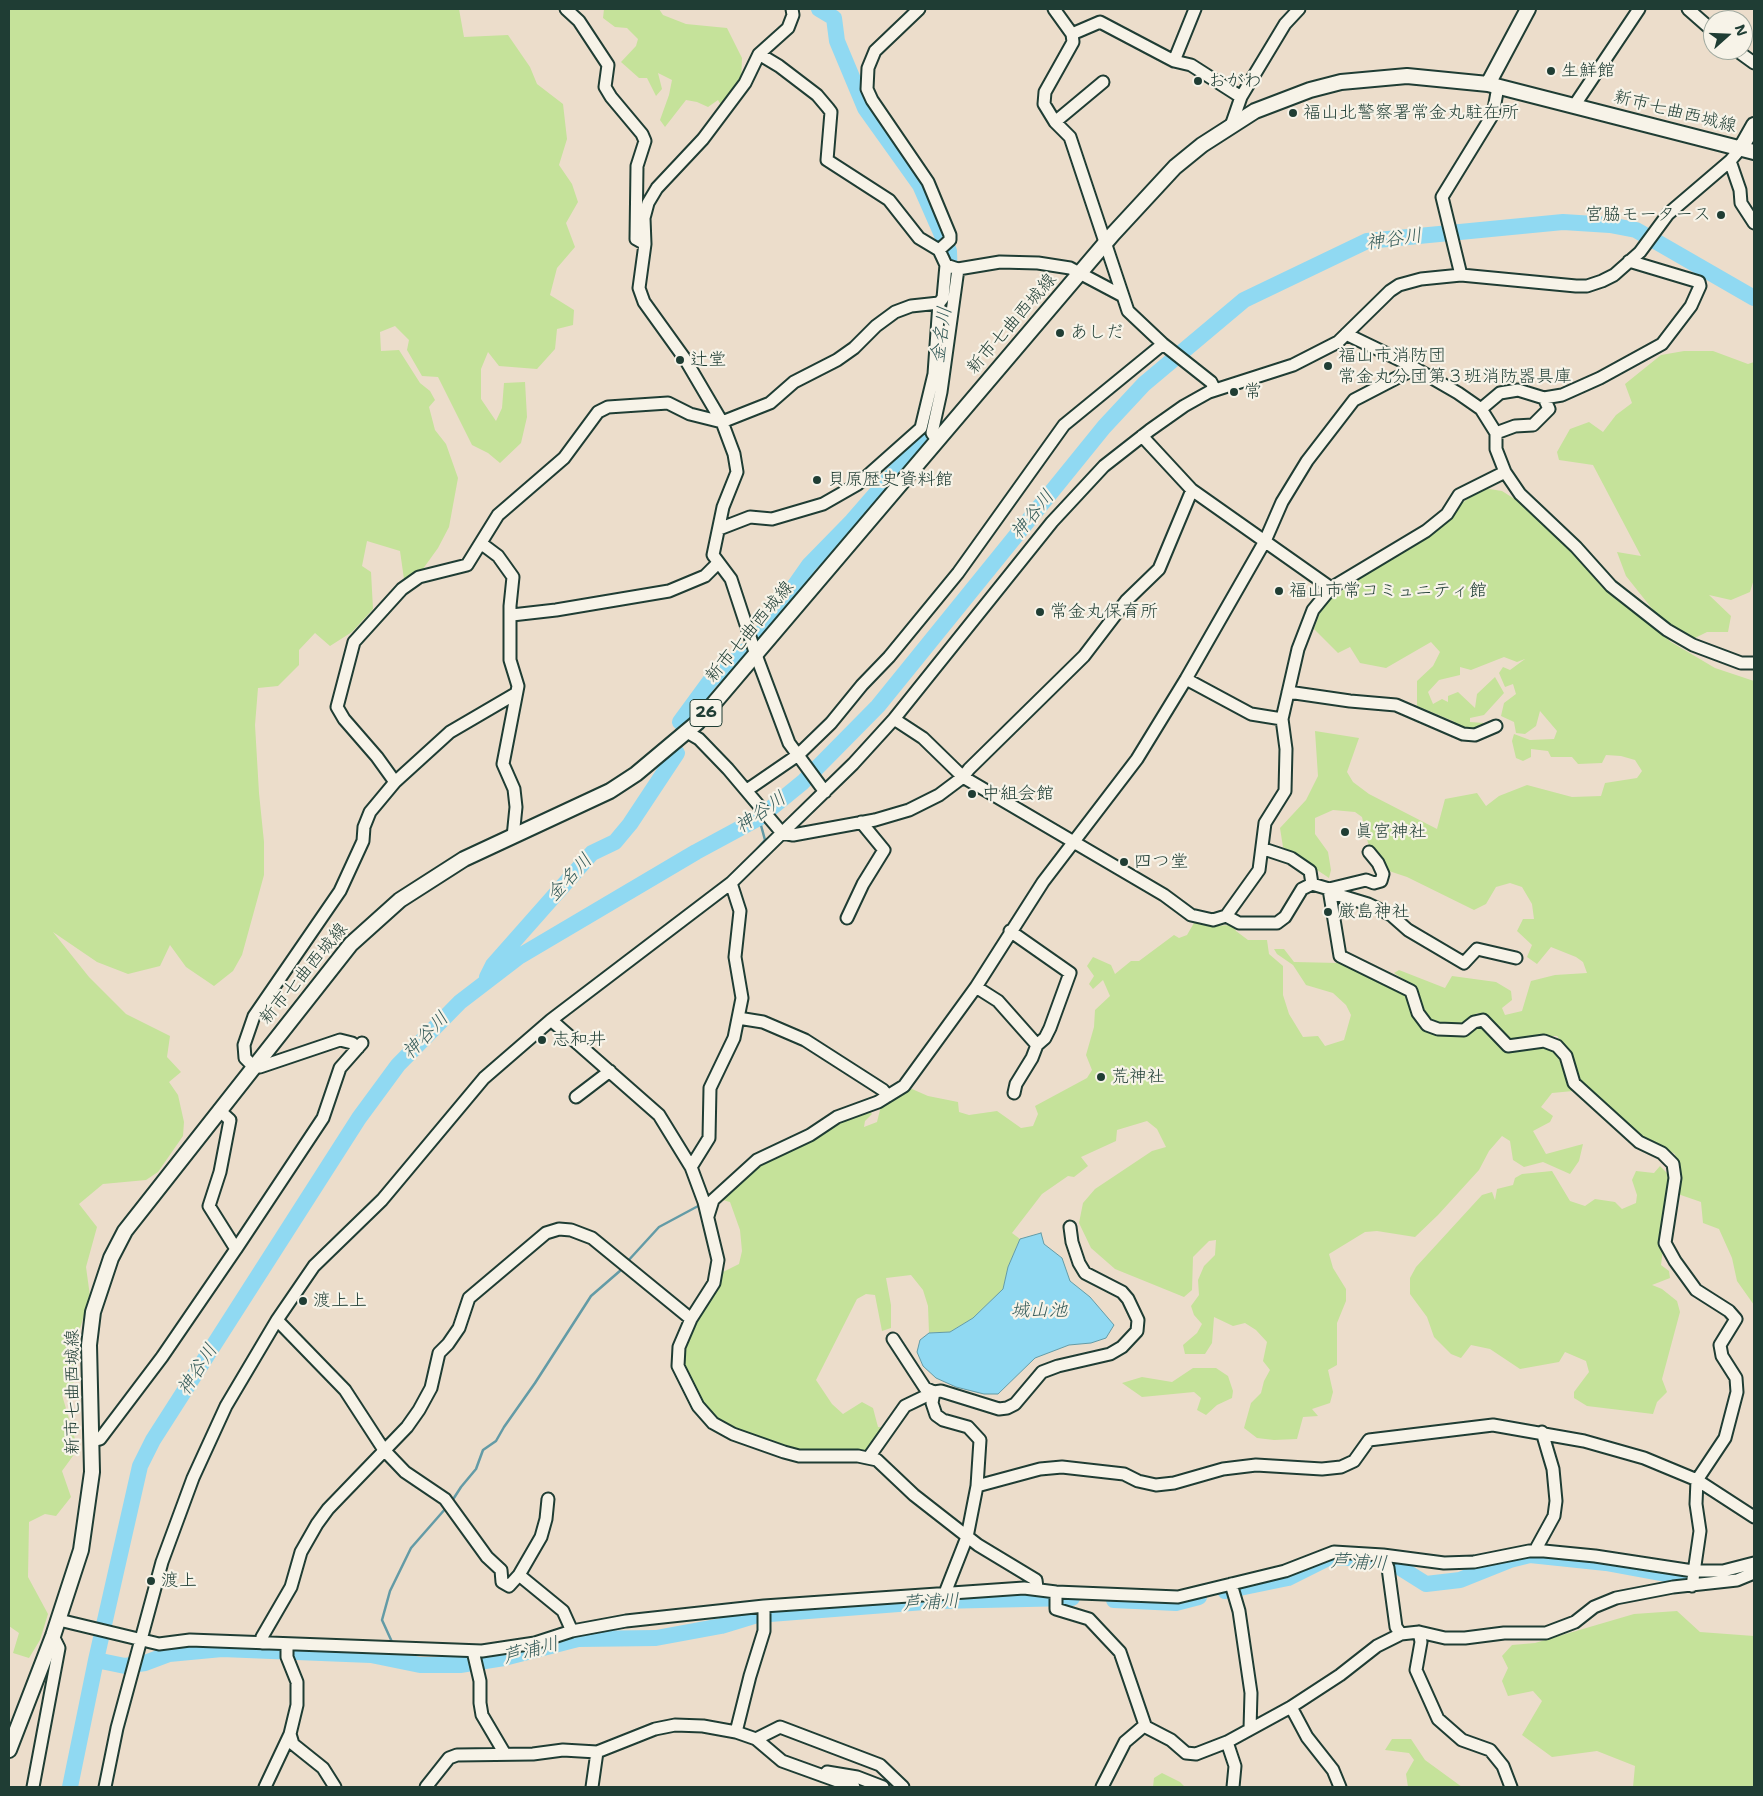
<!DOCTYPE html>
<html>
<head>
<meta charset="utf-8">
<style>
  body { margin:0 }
  #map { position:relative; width:1763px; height:1796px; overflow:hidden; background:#ecddcb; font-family:"Shantell Sans",sans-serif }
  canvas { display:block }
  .frame { position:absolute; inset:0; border:10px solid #1f3d34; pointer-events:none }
  .north { position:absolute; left:1703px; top:10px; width:50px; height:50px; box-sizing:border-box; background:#f7f3e8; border:1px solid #a1aaa0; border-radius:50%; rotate:70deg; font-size:14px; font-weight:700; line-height:20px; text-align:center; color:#1f3d34 }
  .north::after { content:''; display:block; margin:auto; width:18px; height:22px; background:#1f3d34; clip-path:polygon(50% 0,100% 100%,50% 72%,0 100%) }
</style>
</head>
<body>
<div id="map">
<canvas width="1763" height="1796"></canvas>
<div class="frame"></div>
<div class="north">N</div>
</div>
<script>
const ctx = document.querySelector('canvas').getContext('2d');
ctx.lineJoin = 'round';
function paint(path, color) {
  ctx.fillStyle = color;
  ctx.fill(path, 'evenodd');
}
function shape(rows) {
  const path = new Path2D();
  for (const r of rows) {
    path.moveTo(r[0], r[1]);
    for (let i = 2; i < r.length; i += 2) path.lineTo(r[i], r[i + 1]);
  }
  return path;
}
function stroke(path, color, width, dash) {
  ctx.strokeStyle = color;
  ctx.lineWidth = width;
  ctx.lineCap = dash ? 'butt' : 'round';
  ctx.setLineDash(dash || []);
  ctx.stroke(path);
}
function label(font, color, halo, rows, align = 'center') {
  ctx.font = font + ' "Shantell Sans","Klee One",sans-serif';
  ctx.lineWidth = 4.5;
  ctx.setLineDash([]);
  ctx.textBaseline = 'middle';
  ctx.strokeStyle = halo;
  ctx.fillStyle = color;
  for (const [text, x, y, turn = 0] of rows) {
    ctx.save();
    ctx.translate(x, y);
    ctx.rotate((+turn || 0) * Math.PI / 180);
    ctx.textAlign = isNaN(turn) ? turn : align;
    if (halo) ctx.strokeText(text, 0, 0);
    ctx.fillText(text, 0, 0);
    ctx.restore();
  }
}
paint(shape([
  [9,9,459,9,464,37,508,35,530,67,537,84,563,104,567,139,559,165,572,184,578,202,566,223,575,247,557,268,550,295,574,310,573,325,557,329,555,349,537,369,499,366,488,352,481,369,481,399,496,421,502,408,504,383,525,382,527,417,521,443,500,463,488,453,472,445,438,377,422,376,407,350,409,340,395,326,380,332,381,351,399,350,420,383,430,391,435,400,429,407,435,430,446,444,458,478,449,527,438,548,420,573,404,579,400,551,367,541,362,566,371,572,373,609,352,632,330,646,315,633,299,650,299,665,278,686,258,688,255,725,259,793,264,842,264,875,242,955,233,971,214,986,186,967,170,945,160,966,128,974,97,962,53,932,89,977,126,1014,170,1036,167,1057,181,1072,169,1082,178,1095,184,1122,183,1136,158,1172,146,1180,103,1184,79,1204,97,1227,86,1267,90,1296,77,1338,74,1382,62,1395,78,1449,62,1471,71,1497,56,1516,45,1514,29,1522,28,1577,48,1614,40,1640,29,1658,13,1653,19,1633,9,1626],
  [604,9,659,9,663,15,686,24,727,28,742,58,741,83,723,109,718,100,708,107,697,102,686,100,665,127,660,120,669,95,672,80,658,73,662,89,656,96,647,78,639,78,621,62,636,46,638,39,627,28,615,27,603,18],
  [1684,351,1713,351,1748,364,1754,362,1754,579,1750,592,1731,600,1709,595,1731,616,1728,632,1707,632,1689,641,1665,625,1626,576,1617,552,1641,556,1593,465,1559,460,1557,452,1570,429,1589,422,1603,432,1616,415,1632,403,1625,384,1661,355],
  [1483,488,1502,491,1532,510,1577,557,1671,642,1715,668,1754,681,1754,1305,1737,1281,1732,1258,1719,1229,1703,1223,1701,1202,1675,1193,1676,1163,1675,1154,1661,1146,1644,1141,1588,1092,1579,1078,1572,1054,1557,1036,1543,1036,1511,1042,1487,1018,1477,1013,1463,1024,1439,1023,1425,1016,1414,986,1394,973,1399,970,1445,988,1452,976,1496,982,1511,991,1512,1000,1502,1008,1505,1015,1522,1011,1531,981,1555,975,1587,973,1583,962,1576,957,1551,947,1537,964,1527,957,1532,945,1517,931,1523,919,1534,919,1532,904,1522,887,1510,883,1496,887,1486,904,1474,910,1407,877,1386,870,1368,843,1362,817,1355,812,1333,810,1315,818,1315,834,1328,852,1331,870,1329,878,1283,847,1280,828,1306,800,1318,776,1315,731,1359,738,1347,772,1353,782,1369,794,1437,829,1445,799,1477,793,1486,806,1499,796,1527,785,1572,797,1601,796,1605,783,1637,778,1642,771,1635,760,1621,756,1606,755,1602,763,1578,764,1572,757,1551,757,1548,751,1531,749,1531,757,1523,761,1516,758,1512,741,1514,734,1530,740,1554,739,1557,731,1540,711,1536,726,1525,734,1516,733,1514,722,1501,716,1504,703,1516,694,1513,684,1505,687,1499,673,1503,667,1510,670,1525,659,1517,662,1504,657,1471,670,1460,667,1460,675,1439,680,1428,692,1433,704,1442,699,1448,702,1448,696,1458,692,1475,708,1477,694,1495,677,1504,693,1484,715,1470,718,1470,722,1484,723,1477,733,1467,733,1453,721,1417,706,1417,681,1433,666,1440,652,1431,642,1386,668,1360,663,1350,647,1338,653,1314,629,1324,602],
  [1194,923,1212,926,1233,925,1236,931,1248,940,1267,940,1269,954,1283,966,1283,995,1289,1014,1303,1037,1318,1036,1325,1046,1344,1040,1351,1015,1346,1005,1333,993,1306,985,1293,965,1277,954,1274,949,1284,949,1294,962,1339,963,1398,988,1407,994,1433,1030,1484,1025,1498,1042,1543,1045,1553,1049,1560,1057,1573,1091,1552,1093,1541,1107,1553,1116,1550,1122,1533,1131,1546,1154,1583,1144,1579,1161,1570,1174,1543,1162,1524,1167,1513,1160,1510,1141,1502,1136,1489,1151,1479,1170,1438,1215,1415,1237,1377,1231,1365,1232,1329,1254,1333,1268,1346,1289,1346,1301,1337,1323,1337,1365,1328,1370,1333,1392,1330,1403,1312,1409,1318,1416,1303,1417,1297,1439,1274,1440,1257,1438,1244,1428,1251,1403,1261,1393,1264,1381,1270,1370,1263,1361,1267,1342,1256,1330,1245,1323,1233,1326,1214,1317,1212,1343,1205,1354,1185,1354,1183,1345,1197,1333,1202,1324,1194,1315,1191,1306,1199,1295,1198,1280,1204,1266,1215,1255,1216,1240,1209,1241,1193,1257,1192,1290,1184,1297,1115,1269,1091,1248,1079,1223,1083,1203,1095,1189,1152,1151,1166,1147,1157,1129,1147,1121,1117,1130,1116,1141,1081,1157,1088,1166,1074,1177,1068,1176,1042,1194,1012,1233,1020,1239,1008,1267,1003,1289,973,1318,950,1332,929,1333,928,1306,923,1290,911,1275,886,1278,891,1305,891,1328,882,1331,875,1295,866,1294,857,1299,816,1380,832,1404,843,1414,862,1402,873,1408,878,1427,887,1428,874,1447,857,1453,795,1450,737,1431,713,1416,684,1373,682,1358,709,1291,723,1272,739,1264,742,1251,740,1230,730,1202,719,1199,759,1162,862,1103,872,1114,865,1121,864,1127,877,1122,882,1102,900,1090,912,1089,928,1096,958,1102,959,1112,969,1115,997,1111,1021,1128,1033,1126,1038,1114,1035,1106,1087,1078,1092,1070,1086,1055,1094,1027,1095,1010,1110,996,1103,980,1093,989,1089,984,1094,976,1087,966,1093,957,1111,965,1115,974,1131,961,1139,961,1174,935,1179,938,1187,935],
  [1660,1166,1672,1178,1661,1265,1669,1271,1670,1278,1652,1285,1662,1289,1677,1301,1680,1312,1662,1379,1667,1392,1657,1402,1653,1414,1587,1406,1574,1398,1574,1392,1589,1372,1586,1361,1565,1352,1559,1362,1520,1369,1490,1349,1471,1345,1461,1358,1451,1354,1434,1337,1427,1317,1410,1294,1410,1278,1416,1267,1482,1195,1492,1192,1495,1200,1497,1189,1513,1185,1515,1178,1522,1174,1552,1171,1570,1201,1585,1206,1595,1199,1615,1202,1622,1209,1636,1203,1637,1195,1632,1180,1636,1171,1654,1173],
  [1193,1368,1216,1368,1228,1376,1233,1391,1232,1398,1217,1405,1206,1415,1197,1410,1201,1398,1194,1392,1142,1397,1122,1383,1142,1377,1172,1382],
  [1677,1611,1700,1632,1754,1636,1754,1787,1633,1787,1635,1766,1597,1751,1552,1757,1522,1735,1542,1701,1533,1691,1508,1696,1502,1681,1508,1668,1502,1656,1512,1645,1535,1643,1634,1614],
  [1392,1739,1411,1739,1425,1760,1462,1787,1408,1787,1406,1774,1414,1760,1409,1753,1385,1750],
  [1162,1773,1180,1782,1185,1787,1153,1787,1154,1778]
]), '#c5e29a');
const water = shape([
  [1041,1233,1044,1244,1062,1258,1070,1281,1090,1297,1114,1325,1106,1338,1091,1343,1069,1345,1035,1358,998,1394,984,1394,956,1387,936,1378,923,1366,917,1352,920,1340,929,1333,950,1332,973,1318,1003,1289,1008,1267,1020,1239,1041,1233]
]);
paint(water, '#90d9f2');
stroke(water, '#639ba6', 1);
stroke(shape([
  [751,856,765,840,759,818],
  [627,1262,659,1227,700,1205],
  [452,1501,461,1487,476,1469,483,1450,496,1441,504,1427,535,1383,591,1296,621,1270],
  [392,1642,382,1620,390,1591,411,1548,446,1508],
  [389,1659,392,1651]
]), '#639ba6', 2.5);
stroke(shape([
  [819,9,834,18,837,41,865,108,920,185,949,251,950,279,940,350],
  [758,638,809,565,852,521,919,444,930,414],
  [680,722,710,681,745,651],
  [487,977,493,965,592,853,615,842,630,824,677,753],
  [1225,1591,1288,1578,1328,1558,1369,1558,1391,1562,1426,1584,1460,1580,1510,1560,1530,1555,1606,1563,1698,1580,1708,1579],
  [1114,1600,1176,1603,1199,1597],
  [96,1660,125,1666,145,1663,169,1654,222,1649,371,1655,420,1665,460,1665,504,1658,578,1639,656,1638,721,1626,757,1615,937,1601,1072,1598],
  [70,1787,96,1660,140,1466,153,1440,359,1118,398,1065,460,1002,520,956,696,852,759,818,803,782,878,706,1104,427,1144,384,1244,300,1367,241,1563,222,1610,225,1636,230,1754,298]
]), '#90d9f2', 16);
const minor = shape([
  [566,9,579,21,608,65,605,87,611,97,642,134,645,141,637,166,636,239,645,244],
  [792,9,793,15,788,28,759,54,745,83,703,139,657,188,648,203,644,218,645,244,639,288,644,302,685,359,722,422,734,454,737,472,723,507,713,555,731,579,756,655,789,743,825,792],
  [919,9,875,51,868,68,867,89,872,100,928,182,950,235,950,240,939,250],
  [1054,9,1072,34,1073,42,1045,92,1044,104,1055,122,1070,137,1128,311,1163,344,1211,382,1215,390],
  [1688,9,1713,31],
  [1072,34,1100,22,1174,61,1191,65,1241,97],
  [1736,50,1754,63],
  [1174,61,1195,9],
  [1574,106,1639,9],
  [1055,122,1103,82],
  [1232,123,1241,97,1285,24,1299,9],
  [1730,161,1740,190,1741,203,1754,223],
  [946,265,958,269,1000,262,1038,263,1070,268,1121,295],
  [1461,275,1442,197,1493,114,1498,87],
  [1346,334,1406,363,1458,393,1481,409,1496,433,1496,449,1505,472,1520,494,1576,547,1611,586,1667,630,1693,645,1741,663,1754,663],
  [1481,409,1500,393,1518,390,1544,398,1562,395,1600,378,1662,344,1691,306,1700,286,1699,282,1629,261],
  [1496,433,1515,426,1533,425,1549,409,1544,398],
  [1142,436,1192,490,1331,588],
  [937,440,932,433,941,392,958,269],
  [719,529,750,517,772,519,823,504,858,484,921,428,934,374,939,303],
  [482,544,498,556,513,577,510,606,510,660,518,686,503,764,514,789,516,807,513,837],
  [512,615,556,610,669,591,705,576,718,563],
  [1186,679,1251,714,1282,719],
  [1288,692,1350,701,1396,705,1463,734,1475,735,1496,726],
  [894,719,923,738,963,777,1164,895,1191,915,1213,920,1226,916,1259,870,1265,823,1285,791,1286,749,1282,719,1298,649,1313,610,1331,588,1426,531,1447,514,1459,495,1505,472],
  [687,732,699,739,728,769,782,833,793,835,875,820,909,810,939,795,963,777,969,769,1084,656,1126,601,1159,569,1192,490],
  [395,782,377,757,344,719,337,707,354,642,402,589,419,577,467,565,498,515,564,458,598,412,608,407,668,403,690,414,722,422,770,403,794,382,837,360,854,348,876,326,895,312,911,306,939,303,943,298,946,265,939,250,919,238,889,200,827,160,831,112,828,108,817,95,779,66,759,54],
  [747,790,798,755,831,723,862,685,889,657,958,573,1064,425,1163,344],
  [1264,849,1291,858,1310,871,1312,884],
  [1369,852,1378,863,1383,874,1381,881,1374,883,1366,880,1329,889,1340,956,1411,991,1418,1013,1427,1025,1438,1029,1464,1030,1474,1022,1483,1020,1508,1046,1544,1041,1557,1046,1566,1056,1574,1083,1639,1142,1662,1153,1673,1164,1675,1178,1665,1243,1675,1261,1696,1290,1729,1311,1736,1319,1720,1345,1722,1356,1736,1378,1737,1392,1725,1438,1697,1480,1696,1504,1700,1531,1692,1586],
  [1226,916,1239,923,1277,923,1285,917,1302,889,1312,884,1329,889,1335,894,1368,904,1391,915,1408,930,1464,963,1477,949,1516,958],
  [847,918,863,884,884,850,861,822],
  [1010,931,1070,973,1050,1028,1045,1038,1037,1045,1032,1058,1016,1084,1014,1093],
  [976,987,998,1001,1037,1045],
  [738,1018,763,1022,805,1040,883,1090,888,1096],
  [551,1020,659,1115,691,1167,704,1202,718,1260,714,1283,691,1319,679,1347,678,1366,698,1406,713,1423,733,1434,784,1452,799,1456,858,1456,877,1460,914,1495,978,1545,1036,1580,1037,1588],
  [358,1048,352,1043,340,1040,260,1067,253,1066,245,1058,244,1045,254,1016,340,891,363,841,364,827,370,812,395,782,450,732,515,694],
  [576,1097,610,1071],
  [691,1167,709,1138,710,1088,734,1038,742,998,735,957,740,911,731,883],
  [708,1216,713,1200,757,1160,810,1135,837,1117,878,1102,904,1086,976,987,1043,882,1137,759,1186,679,1265,541,1282,502,1307,461,1354,400,1406,373,1411,367],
  [236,1249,323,1118,340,1068,362,1043],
  [277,1320,345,1390,384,1450,405,1472,445,1499,487,1557,501,1570,502,1582,509,1586,519,1575,563,1611,572,1631],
  [893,1339,925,1388,934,1392],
  [92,1441,100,1439,162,1357,236,1249,209,1206,220,1172,230,1120,219,1110],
  [869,1457,905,1406,934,1392],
  [977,1486,1040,1469,1062,1467,1124,1474,1138,1481,1156,1485,1174,1483,1223,1469,1256,1465,1322,1469,1341,1467,1354,1461,1369,1440,1493,1425,1584,1441,1644,1458,1697,1480,1754,1517],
  [1537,1551,1537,1547,1554,1516,1556,1501,1553,1469,1542,1432],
  [1383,1555,1388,1568,1396,1627,1401,1634],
  [519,1575,541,1537,546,1519,548,1499],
  [1231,1584,1239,1611,1251,1693,1250,1729],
  [1056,1592,1056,1609,1089,1619,1120,1652,1145,1725,1125,1742,1102,1787],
  [945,1593,967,1537,977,1486,980,1440,968,1427,943,1420,936,1415,932,1403,934,1392,941,1391,999,1409,1007,1408,1015,1404,1042,1372,1058,1366,1110,1354,1122,1347,1137,1331,1138,1320,1128,1299,1122,1292,1085,1273,1079,1263,1072,1242,1070,1227],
  [59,1620,159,1644,190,1640,482,1651,535,1643,572,1631,626,1621,764,1606,1024,1588,1056,1592,1178,1597,1285,1571,1334,1552,1383,1555,1444,1563,1474,1562,1529,1551,1544,1551,1595,1556,1693,1571,1723,1571,1754,1563],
  [1419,1632,1421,1642,1416,1670,1438,1719,1462,1740,1490,1750,1503,1766,1511,1787],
  [262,1643,262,1637,291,1587,301,1552,317,1524,328,1509,407,1427,419,1410,431,1388,439,1353,448,1344,459,1328,469,1298,546,1233,559,1229,571,1230,592,1238,691,1319],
  [287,1644,287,1657,297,1682,297,1705,290,1734,293,1744,323,1768,335,1787],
  [473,1651,480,1681,480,1703,482,1715,505,1754],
  [1291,1707,1307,1737,1333,1770,1340,1787],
  [1144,1726,1171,1740,1186,1753,1196,1754,1227,1742,1291,1707,1340,1675,1377,1646,1401,1634,1419,1632,1445,1638,1465,1638,1504,1633,1546,1633,1575,1622,1594,1607,1616,1598,1673,1587,1737,1580,1754,1573],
  [736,1732,750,1676,764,1631,764,1606],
  [756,1739,780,1727,880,1765,903,1787],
  [1227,1742,1235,1766,1233,1787],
  [827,1772,857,1777,883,1787],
  [33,1787,59,1648,53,1636],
  [105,1787,117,1728,162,1562,193,1478,226,1406,277,1320,314,1266,382,1200,484,1078,551,1020,731,883,782,833,853,764,894,719,1052,522,1104,466,1150,430,1184,406,1209,392,1293,365,1338,342,1390,291,1399,285,1421,279,1461,275,1576,286,1587,286,1602,281,1614,275,1640,252,1668,214,1730,161,1741,148],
  [265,1787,290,1734],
  [426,1787,449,1758,457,1755,533,1754,563,1750,597,1752,655,1729,675,1725,703,1726,736,1732,756,1739,782,1761,854,1787],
  [592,1787,597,1752]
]);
const major = shape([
  [1488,84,1528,9],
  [1741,148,1754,125],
  [9,1750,53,1636,81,1550,92,1472,89,1345,93,1312,111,1258,125,1231,351,944,400,900,464,859,610,791,636,774,698,722,1113,234,1175,167,1202,145,1255,111,1310,90,1341,82,1407,76,1488,84,1754,152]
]);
stroke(minor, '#1f3d34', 15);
stroke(major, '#1f3d34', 18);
stroke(minor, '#f7f3e8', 11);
stroke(major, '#f7f3e8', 14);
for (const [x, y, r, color] of [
  [1551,71,5,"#1f3d34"],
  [1198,81,5,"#1f3d34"],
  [1293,113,5,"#1f3d34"],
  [1721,215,5,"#1f3d34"],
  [1060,333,5,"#1f3d34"],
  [680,360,5,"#1f3d34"],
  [1328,366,5,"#1f3d34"],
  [1234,392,5,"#1f3d34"],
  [817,480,5,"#1f3d34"],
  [1279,591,5,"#1f3d34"],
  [1040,612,5,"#1f3d34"],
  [972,794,5,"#1f3d34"],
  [1345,832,5,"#1f3d34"],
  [1124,862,5,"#1f3d34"],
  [1328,912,5,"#1f3d34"],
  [542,1040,5,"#1f3d34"],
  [1101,1077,5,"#1f3d34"],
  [303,1301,5,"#1f3d34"],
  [151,1581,5,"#1f3d34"]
]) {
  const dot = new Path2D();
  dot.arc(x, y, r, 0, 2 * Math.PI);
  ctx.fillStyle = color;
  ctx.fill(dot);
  stroke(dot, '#f7f3e8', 2);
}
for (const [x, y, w] of [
  [706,713,32]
]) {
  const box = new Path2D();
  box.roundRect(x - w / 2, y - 13.5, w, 27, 4);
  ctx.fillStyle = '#f7f3e8';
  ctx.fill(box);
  stroke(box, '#1f3d34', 1);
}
label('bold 16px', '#1f3d34', null, [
  ["26",706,713]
]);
label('18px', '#1f3d34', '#f7f3e8', [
  ["生鮮館",1561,71],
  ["おがわ",1208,81],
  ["福山北警察署常金丸駐在所",1303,113],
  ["宮脇モータース",1711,215,"right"],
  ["あしだ",1070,333],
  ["福山市消防団",1338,356],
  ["常金丸分団第３班消防器具庫",1338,377],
  ["辻堂",690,360],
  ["常",1244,392],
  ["貝原歴史資料館",827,480],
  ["福山市常コミュニティ館",1289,591],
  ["常金丸保育所",1050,612],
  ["中組会館",982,794],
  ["眞宮神社",1355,832],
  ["四つ堂",1134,862],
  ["厳島神社",1338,912],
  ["志和井",552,1040],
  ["荒神社",1111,1077],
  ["渡上上",313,1301],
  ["渡上",161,1581]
], 'left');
label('18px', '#1f3d34', '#f7f3e8', [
  ["新市七曲西城線",1675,112,14],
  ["新市七曲西城線",1012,324,-49],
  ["新市七曲西城線",750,632,-50],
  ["新市七曲西城線",304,974,-50],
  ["新市七曲西城線",73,1392,-90]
]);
label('italic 19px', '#365c5a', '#f7f3e8', [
  ["神谷川",1394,240,-8],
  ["金名川",942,335,-82],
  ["神谷川",1033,515,-51],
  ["神谷川",761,813,-35],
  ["金名川",570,878,-47],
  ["神谷川",426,1036,-46],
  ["城山池",1039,1311],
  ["神谷川",198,1370,-57],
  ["芦浦川",1359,1563,3],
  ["芦浦川",931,1603,-3],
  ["芦浦川",531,1651,-14]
]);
</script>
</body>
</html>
